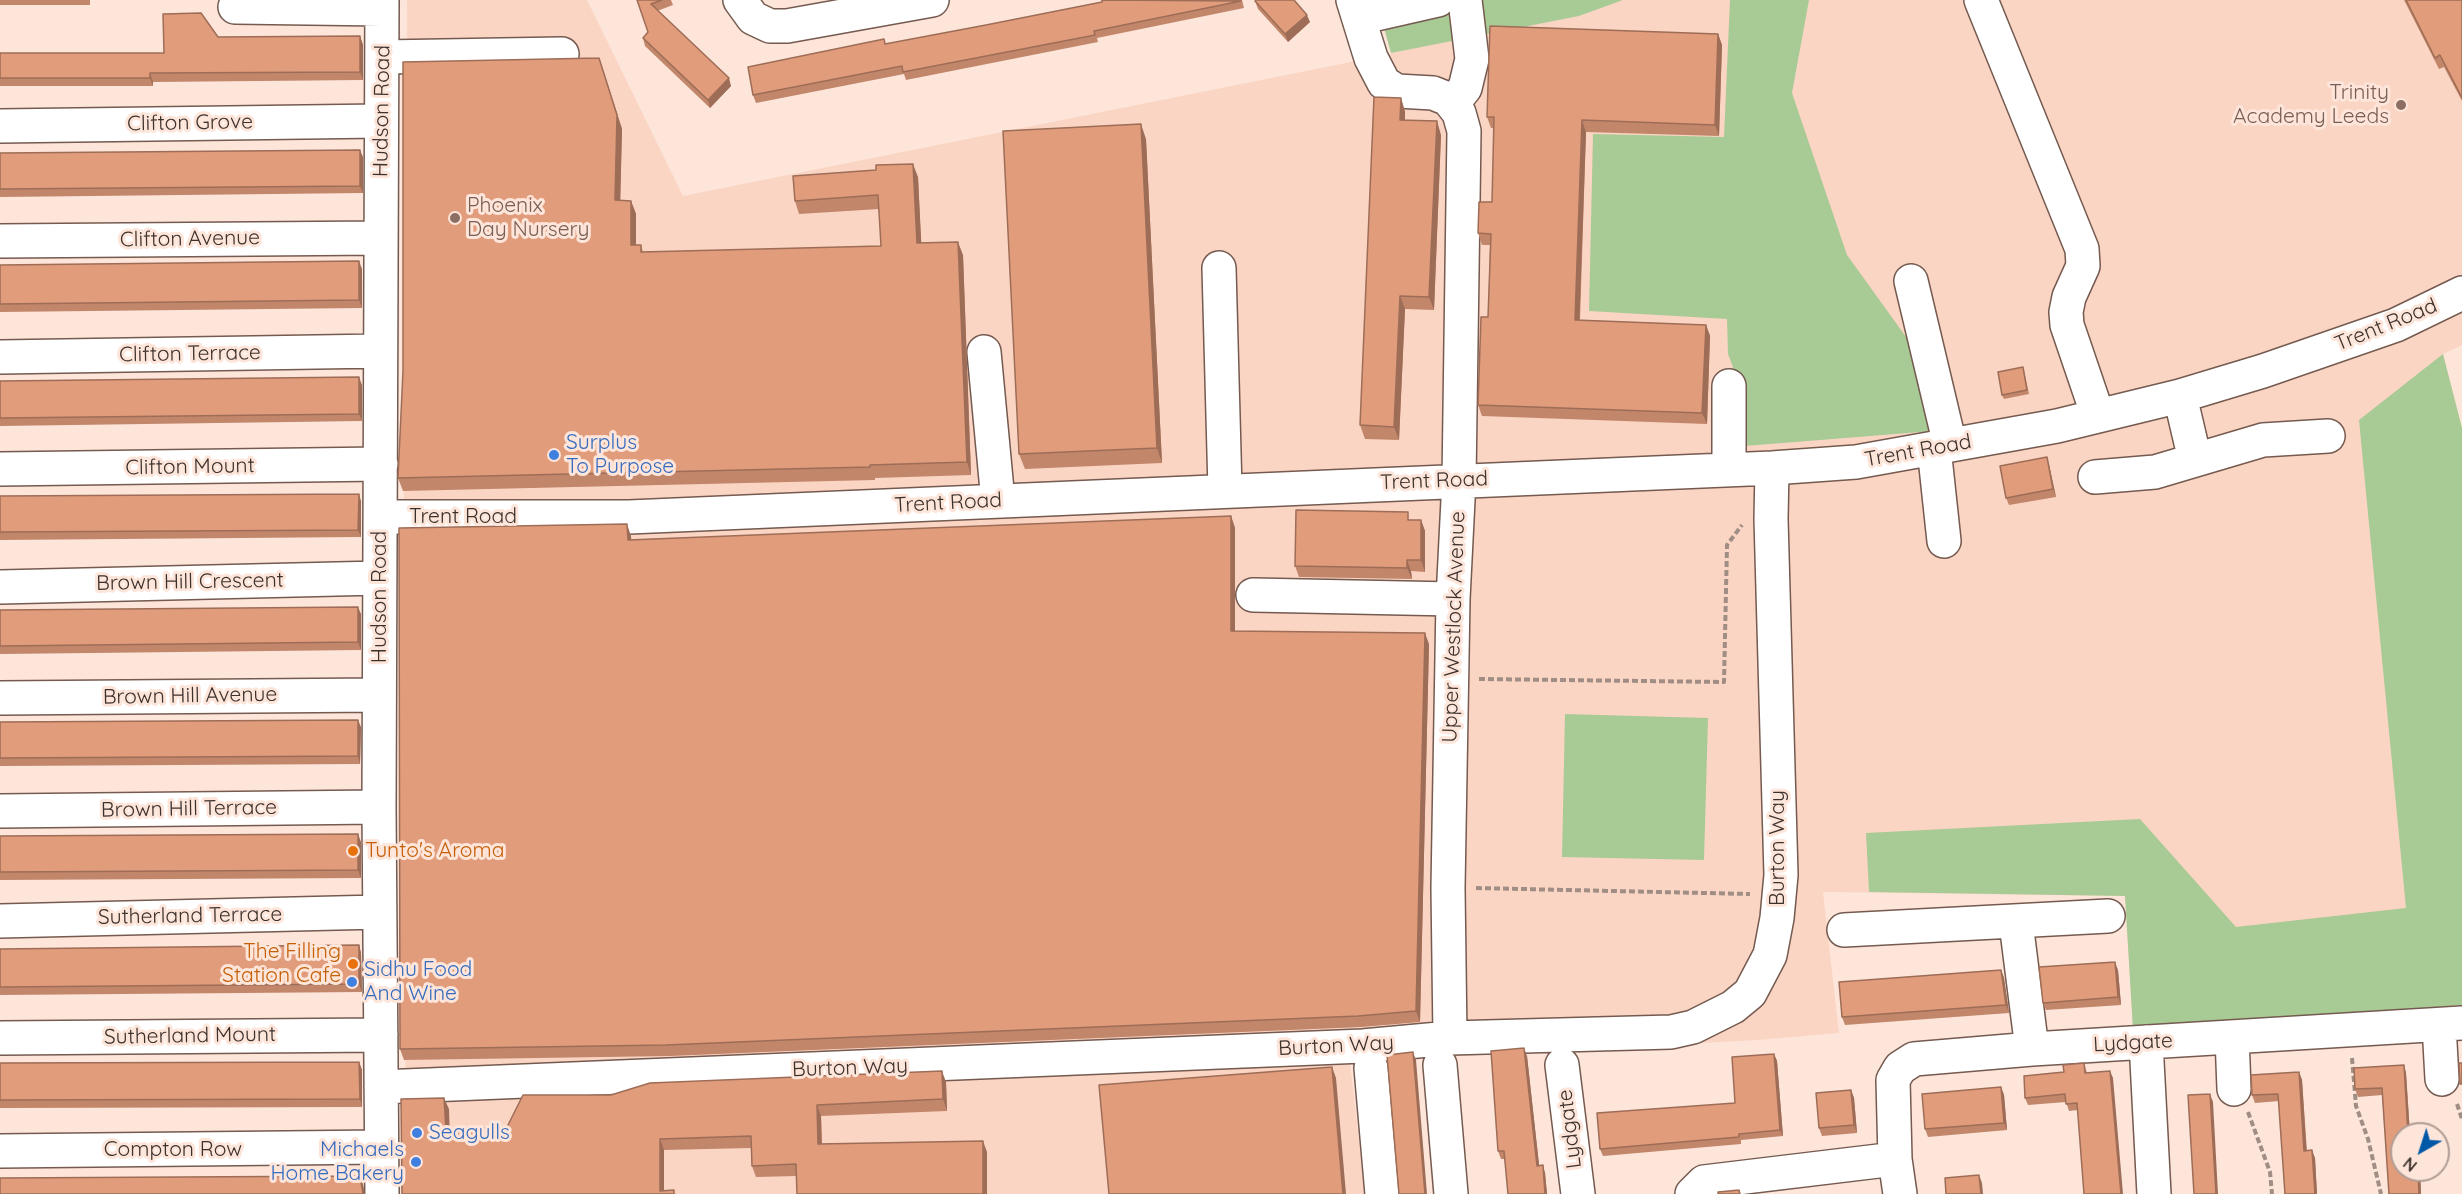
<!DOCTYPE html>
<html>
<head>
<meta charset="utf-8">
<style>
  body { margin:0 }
  #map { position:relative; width:2462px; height:1194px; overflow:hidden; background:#fde5da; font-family:Quicksand,sans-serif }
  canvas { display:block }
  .north { position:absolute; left:2390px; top:1122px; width:60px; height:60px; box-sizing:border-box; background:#fde5da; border:2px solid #b09d94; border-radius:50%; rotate:219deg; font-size:16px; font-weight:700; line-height:24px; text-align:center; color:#3d312c }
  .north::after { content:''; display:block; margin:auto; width:21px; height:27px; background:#0059a6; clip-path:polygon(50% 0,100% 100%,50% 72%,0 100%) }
</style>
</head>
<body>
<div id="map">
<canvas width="2462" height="1194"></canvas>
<div class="north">N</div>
</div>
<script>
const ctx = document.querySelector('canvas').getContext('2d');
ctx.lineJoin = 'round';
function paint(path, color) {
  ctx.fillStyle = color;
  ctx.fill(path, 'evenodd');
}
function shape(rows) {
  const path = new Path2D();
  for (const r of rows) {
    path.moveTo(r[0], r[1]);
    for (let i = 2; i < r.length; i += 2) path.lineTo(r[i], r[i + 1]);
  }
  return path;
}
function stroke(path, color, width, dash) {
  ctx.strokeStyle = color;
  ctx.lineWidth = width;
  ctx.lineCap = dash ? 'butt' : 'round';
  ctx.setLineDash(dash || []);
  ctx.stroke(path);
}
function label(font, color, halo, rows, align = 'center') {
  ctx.font = font + ' Quicksand,sans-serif';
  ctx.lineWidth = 6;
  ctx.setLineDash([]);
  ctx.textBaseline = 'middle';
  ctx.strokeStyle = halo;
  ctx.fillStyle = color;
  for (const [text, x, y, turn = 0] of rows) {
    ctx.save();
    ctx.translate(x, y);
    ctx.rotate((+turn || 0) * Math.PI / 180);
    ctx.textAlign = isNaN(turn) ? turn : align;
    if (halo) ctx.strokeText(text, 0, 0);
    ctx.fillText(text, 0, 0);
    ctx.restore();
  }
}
paint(shape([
  [407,0,587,0,683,196,1371,58,1480,33,1579,16,1623,0,2462,0,2462,345,2443,354,2462,428,2462,1005,2133,1030,2125,896,1823,892,1839,1033,1758,1040,1350,1062,1365,1194,406,1194,403,517,408,378]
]), '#fbd5c4');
paint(shape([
  [1376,0,1623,0,1579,16,1391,53],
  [1730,0,1809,0,1792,93,1847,255,1932,373,1933,431,1745,446,1744,397,1728,354,1727,319,1589,311,1593,134,1724,137],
  [2443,354,2462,428,2462,1005,2133,1030,2125,896,1869,892,1866,833,2140,819,2236,927,2406,908,2359,420],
  [1565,714,1708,718,1704,860,1562,857]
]), '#a8ca95');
const minor = shape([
  [382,0,379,807,382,1194],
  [740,0,753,18,770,26,787,26,932,0],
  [1353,0,1371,58,1384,83,1397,91,1433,93,1448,99,1459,113,1464,131,1459,480,1453,599,1448,888,1450,1038],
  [1981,0,2082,249,2083,266,2069,297,2066,312,2067,325,2098,416],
  [235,7,382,9],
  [1359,18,1438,0],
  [383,57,562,54],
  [1452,104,1465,88,1472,59,1465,0],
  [0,126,381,121],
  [0,241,381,238],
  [1219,268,1225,490],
  [1911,281,1950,445],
  [984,352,998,501],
  [0,357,380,351],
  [1729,386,1729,469],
  [2180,396,2195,460],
  [1934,448,1944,541],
  [0,469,381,464],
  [2095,477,2155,472,2263,440,2328,436],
  [381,517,629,517,1772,468,1856,462,2057,426,2180,396,2263,371,2396,325,2462,293],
  [0,587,379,578],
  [1253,595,1453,599],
  [0,698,379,695],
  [0,811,379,807],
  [0,921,379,912],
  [2016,923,2032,1049],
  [1844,930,2108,916],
  [2439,1025,2442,1079],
  [2232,1037,2234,1089],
  [0,1038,381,1035],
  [2146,1042,2154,1194],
  [1440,1065,1451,1194],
  [1562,1065,1578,1194],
  [1371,1068,1382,1194],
  [381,1087,1363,1046,1450,1038,1671,1032,1693,1027,1733,1007,1750,993,1770,955,1777,918,1781,875,1771,519,1772,468],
  [0,1151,381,1147],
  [1895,1159,1900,1194],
  [1692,1194,1704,1182,1895,1159,1893,1080,1900,1068,1914,1059,2032,1049,2462,1023]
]);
stroke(minor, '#745a4f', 36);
stroke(shape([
  [1479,679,1724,682,1727,545,1742,525],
  [1476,888,1750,894],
  [2352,1058,2356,1106,2368,1139,2381,1194],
  [2457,1104,2462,1119],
  [2248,1112,2270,1172,2272,1194]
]), '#a08e85', 4, [6, 3]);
stroke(minor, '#fff', 33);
paint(shape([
  [0,0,90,0,90,5,0,5],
  [637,0,671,0,673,5,657,11,731,86,710,108,645,46,643,38,648,32],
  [1102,0,1242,0,1244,8,1097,38,1098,42,906,80,904,74,756,103,753,95,885,44,986,25,1102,2],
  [2404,0,2462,0,2462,101,2444,67,2439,69],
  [1255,1,1310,22,1288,42,1258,9],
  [1718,34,1722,45,1719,136,1586,132,1580,320,1706,325,1710,336,1707,424,1482,416,1478,405,1488,317,1490,245,1482,245,1478,233,1492,202,1494,128,1491,128,1487,117],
  [360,36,363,45,363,80,153,82,153,86,0,86,0,53,164,53,218,37],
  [599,58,622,129,620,200,631,201,636,214,636,245,641,245,643,252,881,246,879,209,799,214,795,201,918,177,921,243,963,255,971,475,875,478,875,480,403,491,398,478],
  [1401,98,1405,112,1405,120,1441,135,1434,310,1405,309,1399,440,1365,439,1360,425],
  [1146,139,1162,463,1025,469,1019,454],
  [0,153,363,157,363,193,0,197],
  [0,265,362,269,362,308,0,312],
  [2024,371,2029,394,2004,399,2002,395],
  [0,381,362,385,362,421,0,426],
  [2049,465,2056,497,2009,505,2006,498],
  [0,496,361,501,361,537,0,540],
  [1231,516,1235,528,1235,631,1429,644,1420,1022,1362,1027,670,1056,404,1060,400,1049,631,536,631,540],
  [1411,520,1421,520,1425,531,1425,572,1411,571,1412,579,1299,577,1295,566],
  [0,610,361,614,361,650,0,654],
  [0,722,361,727,360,764,0,766],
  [0,836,361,842,361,878,0,880],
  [359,945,361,953,362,992,0,995,0,949],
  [2001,970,2004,978,2009,1013,1845,1025,1842,1017],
  [2118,970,2121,1005,2046,1010,2043,1003],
  [1774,1054,1777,1061,1783,1136,1741,1140,1741,1144,1603,1156,1600,1149,1735,1103],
  [1527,1056,1539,1165,1545,1173,1547,1194,1508,1194,1505,1159,1501,1159,1498,1151],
  [359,1062,362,1070,362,1107,0,1108,0,1063],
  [2084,1063,2087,1073,2113,1078,2078,1110,2069,1111,2066,1102,2028,1105,2025,1098,2064,1072],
  [2404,1065,2406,1073,2410,1134,2402,1134,2402,1170,2420,1170,2421,1194,2389,1194,2382,1095,2358,1097,2355,1089],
  [2299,1072,2302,1080,2307,1151,2315,1158,2317,1194,2285,1194,2279,1101,2255,1103,2252,1095],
  [946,1082,947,1111,821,1116,822,1144,987,1152,797,1176,756,1177,752,1166,751,1148,664,1150,664,1190,676,1194,402,1194,449,1109,449,1130,507,1127,611,1095],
  [2001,1087,2004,1095,2007,1130,1928,1137,1925,1129],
  [1851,1090,1854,1098,1857,1133,1822,1136,1819,1128]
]), '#c2866b');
paint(shape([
  [1307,15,1310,22,1288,42,1285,34],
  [1718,34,1722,45,1719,136,1715,125],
  [360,36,363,45,363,80,360,72],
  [599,58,622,129,620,213,615,200],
  [150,73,153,82,153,86,150,78],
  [729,78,731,86,710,108,708,100],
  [1401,98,1405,112,1405,134,1400,120],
  [1582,120,1586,132,1579,332,1575,320],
  [1437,121,1441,135,1434,310,1429,297],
  [1141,124,1146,139,1162,463,1157,448],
  [360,150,363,157,363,193,360,186],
  [913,164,918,177,922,257,917,243],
  [631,201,636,214,636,258,631,245],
  [958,242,963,255,971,475,967,462],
  [359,261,362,269,362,308,359,300],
  [1400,296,1405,309,1399,440,1394,427],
  [1706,325,1710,336,1707,424,1702,413],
  [359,377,362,385,362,421,359,414],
  [2047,457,2049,465,2056,497,2053,489],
  [359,494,361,501,361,537,358,530],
  [1231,516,1235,528,1235,642,1231,631],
  [1421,520,1425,531,1425,572,1421,560],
  [627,524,631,536,632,552,628,540],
  [1407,560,1411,571,1412,579,1407,568],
  [358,607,361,614,361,650,358,642],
  [1425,633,1429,644,1420,1022,1416,1011],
  [358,720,361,727,360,764,358,756],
  [358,834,361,842,361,878,358,870],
  [359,945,361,953,362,992,359,984],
  [2115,962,2118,970,2121,1005,2118,997],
  [2001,970,2004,978,2009,1013,2006,1005],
  [1524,1048,1527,1056,1540,1173,1537,1166],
  [1413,1052,1416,1060,1427,1194,1425,1194],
  [1774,1054,1777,1061,1783,1136,1780,1130],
  [359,1062,362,1070,362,1107,360,1099],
  [2404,1065,2406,1073,2410,1134,2408,1134],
  [1332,1067,1336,1078,1346,1194,1343,1194],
  [942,1071,946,1082,947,1111,943,1099],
  [2110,1071,2113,1078,2123,1194,2121,1194],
  [2299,1072,2302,1080,2307,1159,2304,1151],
  [2001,1087,2004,1095,2007,1130,2004,1123],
  [1851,1090,1854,1098,1857,1133,1854,1125],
  [2210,1094,2213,1102,2218,1194,2216,1194],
  [444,1098,449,1109,450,1141,446,1130],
  [817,1105,821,1116,822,1156,818,1144],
  [660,1139,664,1150,664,1194,660,1191],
  [983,1141,987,1152,987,1194,983,1194],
  [2312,1150,2315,1158,2317,1194,2315,1194],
  [1543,1165,1545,1173,1547,1194,1545,1194],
  [2418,1170,2420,1170,2421,1194,2419,1194],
  [1979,1175,1982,1183,1983,1194,1981,1194],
  [360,1176,363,1184,365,1194,363,1194]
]), '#9e6d57');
const building = shape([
  [637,0,662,0,651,4,729,78,708,100,643,38,648,32,637,0],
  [1102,0,1241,1,1094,31,1095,35,1033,47,903,72,902,66,753,95,748,67,884,39,885,44,986,25,1102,2,1102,0],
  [1256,0,1294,0,1307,15,1285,34,1255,1,1256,0],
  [2406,0,2462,0,2462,98,2440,55,2435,58,2406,0],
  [201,13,218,37,360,36,360,72,150,73,150,78,0,78,0,53,164,53,163,14,201,13],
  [1490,26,1718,34,1715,125,1582,120,1575,320,1706,325,1702,413,1478,405,1481,317,1488,317,1491,234,1478,233,1479,202,1492,202,1494,117,1487,117,1490,26],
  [599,58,617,115,615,200,631,201,631,245,641,245,641,252,881,246,878,195,795,201,793,176,876,170,876,165,913,164,917,243,958,242,967,462,870,465,870,467,398,478,403,371,403,62,599,58],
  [1374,97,1401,98,1400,120,1437,121,1429,297,1400,296,1394,427,1360,425,1374,97],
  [1141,124,1157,448,1019,454,1003,131,1141,124],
  [360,150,360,186,0,189,0,153,360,150],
  [359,261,359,300,0,304,0,265,359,261],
  [2023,367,2027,390,2002,395,1998,372,2023,367],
  [359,377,359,414,0,418,0,381,359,377],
  [2047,457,2053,489,2006,498,2000,466,2047,457],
  [359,494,358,530,0,532,0,496,359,494],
  [1296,510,1408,512,1408,520,1421,520,1421,560,1407,560,1407,568,1295,566,1296,510],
  [1231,516,1231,631,1425,633,1416,1011,1358,1016,666,1045,400,1049,399,528,627,524,628,540,1231,516],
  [358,607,358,642,0,646,0,610,358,607],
  [358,720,358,756,0,758,0,722,358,720],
  [358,834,358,870,0,872,0,836,358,834],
  [359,945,359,984,0,987,0,949,359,945],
  [2115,962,2118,997,2043,1003,2039,967,2115,962],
  [2001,970,2006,1005,1842,1017,1839,982,2001,970],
  [1524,1048,1537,1166,1543,1165,1545,1194,1508,1194,1504,1151,1498,1151,1491,1051,1524,1048],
  [1413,1052,1425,1194,1399,1194,1387,1055,1413,1052],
  [1774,1054,1780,1130,1739,1134,1739,1137,1600,1149,1597,1113,1735,1103,1732,1057,1774,1054],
  [359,1062,360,1099,0,1100,0,1063,359,1062],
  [2084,1063,2085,1073,2110,1071,2121,1194,2084,1194,2077,1103,2066,1104,2065,1094,2025,1098,2024,1076,2064,1072,2063,1065,2084,1063],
  [2459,1063,2462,1063,2462,1084,2460,1084,2459,1063],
  [2404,1065,2408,1134,2402,1134,2402,1170,2418,1170,2419,1194,2389,1194,2382,1088,2355,1089,2354,1068,2404,1065],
  [1332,1067,1343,1194,1109,1194,1099,1085,1332,1067],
  [942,1071,943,1099,817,1105,818,1144,983,1141,983,1194,797,1194,796,1164,752,1166,751,1136,660,1139,660,1191,674,1190,674,1194,402,1194,401,1099,444,1098,446,1130,507,1127,523,1095,611,1095,650,1083,942,1071],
  [2299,1072,2304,1151,2312,1150,2315,1194,2285,1194,2278,1094,2252,1095,2251,1075,2299,1072],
  [2001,1087,2004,1123,1925,1129,1922,1094,2001,1087],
  [1851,1090,1854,1125,1819,1128,1816,1093,1851,1090],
  [2210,1094,2216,1194,2194,1194,2188,1095,2210,1094],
  [1979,1175,1981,1194,1946,1194,1945,1178,1979,1175],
  [360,1176,363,1194,0,1194,0,1178,360,1176],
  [1739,1190,1740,1194,1718,1194,1718,1192,1739,1190]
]);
paint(building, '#e19c7c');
stroke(building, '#9e6d57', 1.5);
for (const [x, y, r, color] of [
  [2401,105,6,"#8d6e63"],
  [455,218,6,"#8d6e63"],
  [554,455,6,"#3f7fe0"],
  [353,851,6,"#e8710a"],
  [353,964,6,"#e8710a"],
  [352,982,6,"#3f7fe0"],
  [417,1133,6,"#3f7fe0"],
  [416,1162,6,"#3f7fe0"]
]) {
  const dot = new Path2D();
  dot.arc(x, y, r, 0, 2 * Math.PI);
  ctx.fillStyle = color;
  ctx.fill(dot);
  stroke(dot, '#fde5da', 2);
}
label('21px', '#785e54', '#fde5da', [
  ["Trinity",2389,93],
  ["Academy Leeds",2389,117],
  ["Phoenix",467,206,"left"],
  ["Day Nursery",467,230,"left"]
], 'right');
label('21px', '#3d312c', '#fde5da', [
  ["Hudson Road",382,111,-89],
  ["Clifton Grove",190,123,-1],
  ["Clifton Avenue",190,239,-1],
  ["Trent Road",2386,325,-22],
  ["Clifton Terrace",190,354,-1],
  ["Trent Road",1918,451,-10],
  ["Clifton Mount",190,467,-1],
  ["Trent Road",1434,481,-2],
  ["Trent Road",948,503,-3],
  ["Trent Road",463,517],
  ["Brown Hill Crescent",190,582,-1],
  ["Hudson Road",380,597,-90],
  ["Upper Westlock Avenue",1454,627,-88],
  ["Brown Hill Avenue",190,696,-1],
  ["Brown Hill Terrace",189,809,-1],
  ["Burton Way",1778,848,-90],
  ["Sutherland Terrace",190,916,-1],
  ["Sutherland Mount",190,1036,-1],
  ["Lydgate",2133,1043,-3],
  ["Burton Way",1336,1046,-3],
  ["Burton Way",850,1068,-2],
  ["Lydgate",1570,1129,-97],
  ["Compton Row",173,1150]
]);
label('21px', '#366cbe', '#fde5da', [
  ["Surplus",566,443],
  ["To Purpose",566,467],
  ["Sidhu Food",364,970],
  ["And Wine",364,994],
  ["Seagulls",429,1133],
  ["Michaels",404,1150,"right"],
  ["Home Bakery",404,1174,"right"]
], 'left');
label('21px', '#c56008', '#fde5da', [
  ["Tunto's Aroma",365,851],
  ["The Filling",341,952,"right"],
  ["Station Cafe",341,976,"right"]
], 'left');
</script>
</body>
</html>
